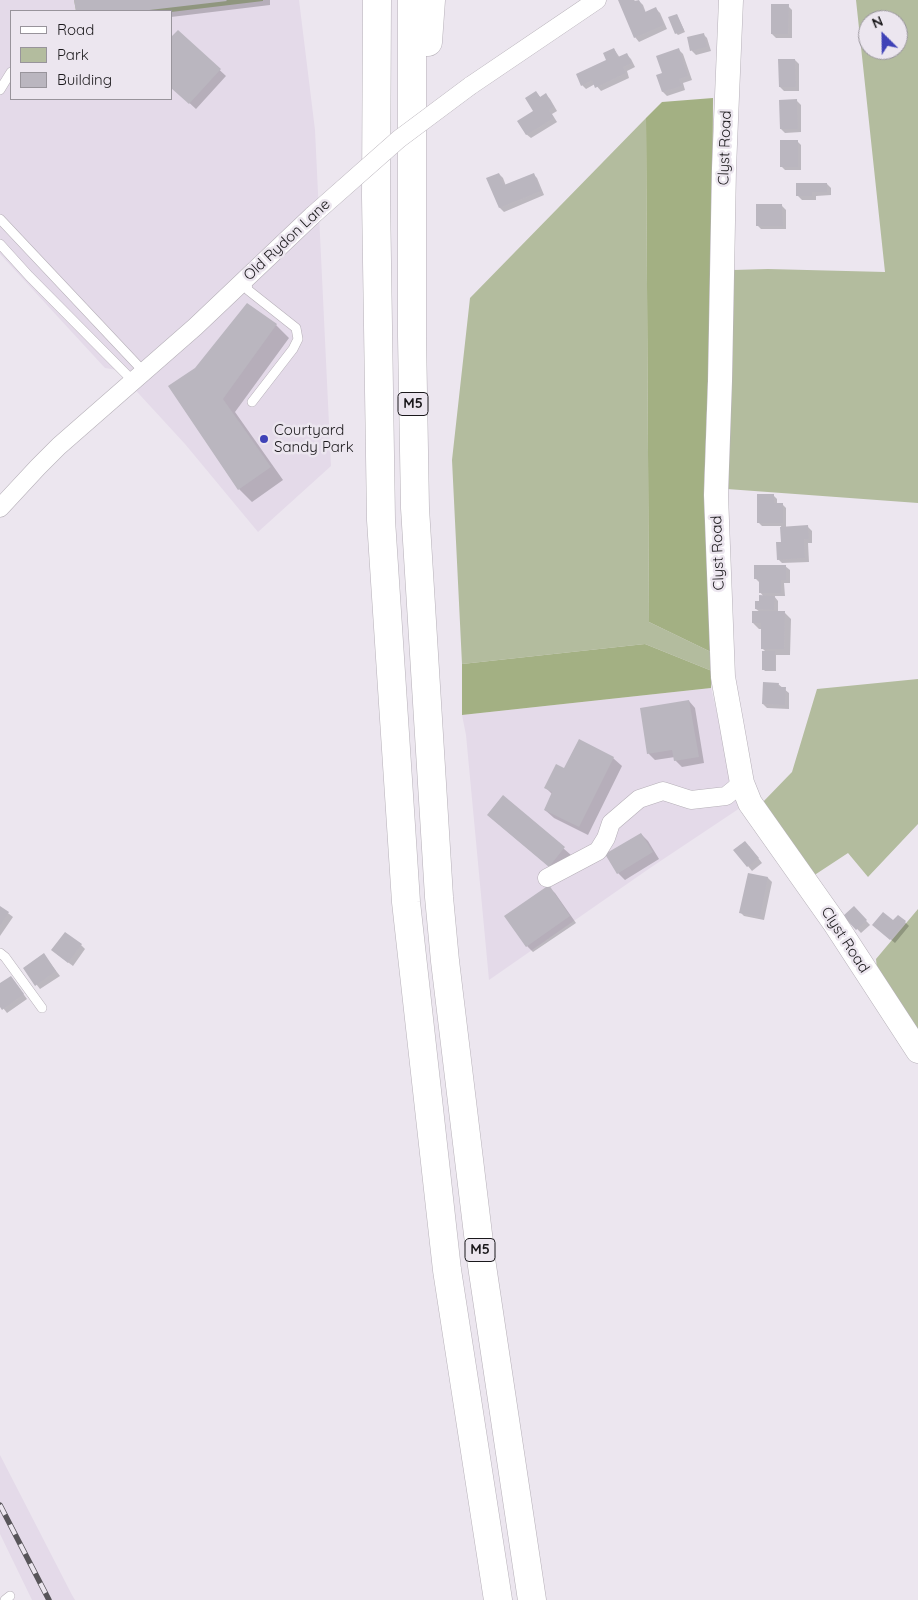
<!DOCTYPE html>
<html>
<head>
<meta charset="utf-8">
<style>
  body { margin:0 }
  #map { position:relative; width:918px; height:1600px; overflow:hidden; background:#ece6ef; font-family:Quicksand,sans-serif }
  canvas { display:block }
  .legend { position:absolute; left:10px; top:10px; width:162px; height:90px; box-sizing:border-box; background:#ece6ef; border:1px solid #98949b; margin:0; padding:6px 9px; list-style:none; font-size:15px; color:#1b191c }
  .legend li { display:flex; align-items:center; gap:10px; height:25px }
  .legend b { width:25px; border:1px solid #98949b }
  .north { position:absolute; left:858px; top:10px; width:50px; height:50px; box-sizing:border-box; background:#ece6ef; border:1px solid #98949b; border-radius:50%; rotate:337deg; font-size:14px; font-weight:700; line-height:20px; text-align:center; color:#1b191c }
  .north::after { content:''; display:block; margin:auto; width:18px; height:22px; background:#3f42b7; clip-path:polygon(50% 0,100% 100%,50% 72%,0 100%) }
</style>
</head>
<body>
<div id="map">
<canvas width="918" height="1600"></canvas>
<ul class="legend">
<li><b style="height:6px;background:#fff"></b>Road</li>
<li><b style="height:14px;background:#b3bc9e"></b>Park</li>
<li><b style="height:14px;background:#bab6bf"></b>Building</li>
</ul>
<div class="north">N</div>
</div>
<script>
const ctx = document.querySelector('canvas').getContext('2d');
ctx.lineJoin = 'round';
function paint(path, color) {
  ctx.fillStyle = color;
  ctx.fill(path, 'evenodd');
}
function shape(rows) {
  const path = new Path2D();
  for (const r of rows) {
    path.moveTo(r[0], r[1]);
    for (let i = 2; i < r.length; i += 2) path.lineTo(r[i], r[i + 1]);
  }
  return path;
}
function stroke(path, color, width, dash) {
  ctx.strokeStyle = color;
  ctx.lineWidth = width;
  ctx.lineCap = dash ? 'butt' : 'round';
  ctx.setLineDash(dash || []);
  ctx.stroke(path);
}
function label(font, color, halo, rows, align = 'center') {
  ctx.font = font + ' Quicksand,sans-serif';
  ctx.lineWidth = 5;
  ctx.setLineDash([]);
  ctx.textBaseline = 'middle';
  ctx.strokeStyle = halo;
  ctx.fillStyle = color;
  for (const [text, x, y, turn = 0] of rows) {
    ctx.save();
    ctx.translate(x, y);
    ctx.rotate((+turn || 0) * Math.PI / 180);
    ctx.textAlign = isNaN(turn) ? turn : align;
    if (halo) ctx.strokeText(text, 0, 0);
    ctx.fillText(text, 0, 0);
    ctx.restore();
  }
}
paint(shape([
  [0,0,299,0,315,130,331,466,258,532,185,444,117,370,105,368,0,254],
  [11,11,171,11,171,99,11,99],
  [711,688,740,808,650,868,489,980,466,735,462,715],
  [0,1455,72,1595,75,1600,32,1600,0,1534]
]), '#e4dae9');
paint(shape([
  [74,0,263,0,263,1,171,12,76,11],
  [856,0,918,0,918,503,727,489,733,270,768,269,885,272],
  [868,20,898,20,898,50,868,50],
  [646,118,649,622,711,652,712,671,645,644,462,664,452,460,470,298],
  [918,679,918,824,868,877,848,853,810,878,761,804,792,772,817,689],
  [918,909,918,1030,877,969,876,959]
]), '#b3bc9e');
paint(shape([
  [713,98,712,271,704,492,711,652,649,622,646,118,662,102],
  [645,644,712,671,711,688,462,715,462,664]
]), '#a3b083');
paint(shape([
  [76,0,270,0,270,5,171,17,171,11,77,11],
  [619,0,639,1,643,5,646,13,656,9,660,13,667,29,639,42,635,37],
  [788,6,792,10,792,38,776,38,772,34],
  [677,15,685,32,678,35,676,33],
  [178,31,226,76,196,109,171,86],
  [703,34,707,38,711,51,696,55,692,51,688,38],
  [614,49,620,58,627,55,631,59,635,67,627,71,629,78,601,91,595,84,586,89,582,85,608,61],
  [679,50,683,54,692,80,683,83,685,90,667,96,663,92,658,76,663,74],
  [795,60,799,64,799,91,784,91,780,87],
  [536,92,541,98,546,95,550,99,557,111,552,114,557,122,531,138,526,134,535,112],
  [797,101,801,105,801,132,785,133,781,129],
  [797,141,801,145,801,170,785,170,781,166],
  [499,174,503,178,506,186,533,174,537,178,544,195,504,212,500,208,488,179],
  [827,184,831,188,831,195,816,196,816,200,802,200,798,196],
  [782,206,786,210,786,229,761,229,757,225],
  [276,325,289,338,235,412,283,480,252,502,239,489,170,386],
  [773,495,777,499,777,504,782,504,786,508,786,528,808,527,812,531,812,543,808,543,809,562,782,563,778,559,782,544,781,526,762,526,758,522],
  [785,566,790,570,790,583,784,583,785,596,774,596,778,601,778,613,785,613,791,619,790,655,776,655,776,671,765,671,763,669,767,653,762,648,762,629,759,629,753,623,760,612,756,609,764,597,760,592,759,582,755,578],
  [778,684,789,693,789,709,767,708,763,704],
  [689,701,695,708,704,763,682,767,675,760,675,757,655,760,649,754,641,709],
  [613,758,622,766,588,835,554,818,545,810,553,795,546,788,565,770],
  [504,797,571,855,556,872,495,821],
  [641,834,648,841,659,859,625,880,618,873,607,855],
  [749,846,762,863,752,871,735,850],
  [749,874,768,878,772,882,764,920,744,916,740,912],
  [548,887,555,893,576,923,533,952,527,946],
  [0,907,13,917,0,936],
  [854,908,870,925,861,933,845,916],
  [893,922,905,922,909,926,895,943,878,929],
  [81,945,85,949,73,966,57,954],
  [47,959,60,976,40,989,24,968],
  [14,981,27,999,7,1013,0,1004,0,985]
]), '#0003');
paint(shape([
  [74,0,226,0,227,1,141,11,76,11],
  [618,0,634,0,635,1,639,0,645,12,656,7,664,25,634,38],
  [771,4,789,4,788,34,771,34],
  [677,14,684,30,675,34,668,17],
  [178,30,221,69,189,104,171,88,171,37],
  [704,33,707,47,690,51,687,37],
  [614,48,618,57,627,53,632,63,623,67,626,73,595,88,592,80,581,86,576,74,606,60,603,53],
  [679,48,688,76,679,79,682,86,662,92,656,75,662,73,656,56],
  [778,59,795,59,796,87,779,87],
  [536,91,540,97,546,93,554,107,549,110,554,118,526,135,517,121,533,111,525,98],
  [797,99,798,129,780,129,779,100],
  [780,140,798,140,798,167,780,167],
  [499,173,504,185,534,173,541,191,499,208,486,178],
  [796,183,827,183,827,192,812,192,812,196,796,196],
  [756,204,782,204,783,226,756,226],
  [247,303,277,324,223,399,271,467,238,490,168,386,195,368],
  [757,494,774,494,774,503,783,503,783,523,757,523],
  [808,525,809,539,804,539,805,558,777,560,776,542,781,542,780,527],
  [754,565,786,565,786,580,781,580,781,593,759,593,759,579,754,579],
  [759,595,775,596,774,610,755,609,755,601,759,601],
  [752,611,785,611,784,649,761,649,761,623,752,623],
  [762,651,775,651,775,670,762,670],
  [763,682,779,683,778,687,786,687,785,705,762,704],
  [689,700,699,757,674,761,672,750,647,754,640,708],
  [579,739,614,757,579,827,544,810,552,792,544,788,556,764,564,768],
  [503,795,565,847,549,867,487,815],
  [641,833,653,852,617,874,605,854],
  [745,841,759,858,747,867,733,850],
  [748,873,768,877,760,917,739,913],
  [549,885,570,916,526,947,504,916],
  [0,906,9,912,0,926],
  [854,906,867,920,856,930,843,916],
  [883,912,893,920,898,915,906,921,890,940,872,925],
  [65,932,82,944,68,963,51,950],
  [44,953,56,971,35,986,23,968],
  [11,976,24,994,2,1010,0,1007,0,983]
]), '#bab6bf');
const lane = shape([
  [0,90,11,72],
  [0,219,144,372],
  [0,244,29,276,133,381],
  [246,279,248,290,296,328,298,339,293,349,252,402],
  [0,953,5,957,42,1008],
  [5,1600,10,1596]
]);
const street = shape([
  [470,86,597,0],
  [0,508,38,467,59,446,195,327,313,215],
  [547,878,598,851,606,838,611,823,639,799,663,791,691,800,726,796,742,783]
]);
const secondary = shape([
  [731,0,724,168,720,381,716,495,723,677,731,721,742,783,750,803,834,922,918,1051]
]);
const highway = shape([
  [377,0,376,197,381,520,406,902,447,1270,498,1600],
  [412,0,412,336,415,508,439,897,445,961,481,1259,532,1600],
  [428,42,431,0]
]);
stroke(lane, '#b6b0b8', 10);
stroke(street, '#b6b0b8', 19);
stroke(secondary, '#b6b0b8', 25);
stroke(highway, '#b6b0b8', 29);
stroke(lane, '#fff', 9);
stroke(street, '#fff', 18);
stroke(secondary, '#fff', 24);
stroke(highway, '#fff', 28);
const rail = shape([
  [0,1505,49,1600]
]);
stroke(rail, '#58555a', 5.5);
stroke(rail, '#ece6ef', 4, [11]);
const streetBridge = shape([
  [313,215,399,139,470,86]
]);
stroke(streetBridge, '#b6b0b8', 19, []);
stroke(streetBridge, '#fff', 18);
for (const [x, y, r, color] of [
  [264,439,5,"#3f42b7"]
]) {
  const dot = new Path2D();
  dot.arc(x, y, r, 0, 2 * Math.PI);
  ctx.fillStyle = color;
  ctx.fill(dot);
  stroke(dot, '#ece6ef', 2);
}
for (const [x, y, w] of [
  [413,404,30],
  [480,1250,30]
]) {
  const box = new Path2D();
  box.roundRect(x - w / 2, y - 11.5, w, 23, 4);
  ctx.fillStyle = '#ece6ef';
  ctx.fill(box);
  stroke(box, '#1b191c', 1);
}
label('bold 14px', '#1b191c', null, [
  ["M5",413,404],
  ["M5",480,1250]
]);
label('15px', '#1b191c', '#ece6ef', [
  ["Clyst Road",725,148,-88],
  ["Old Rydon Lane",287,240,-43],
  ["Clyst Road",718,553,-92],
  ["Clyst Road",845,940,57]
]);
label('15px', '#1b191c', '#ece6ef', [
  ["Courtyard",274,430],
  ["Sandy Park",274,447]
], 'left');
</script>
</body>
</html>
